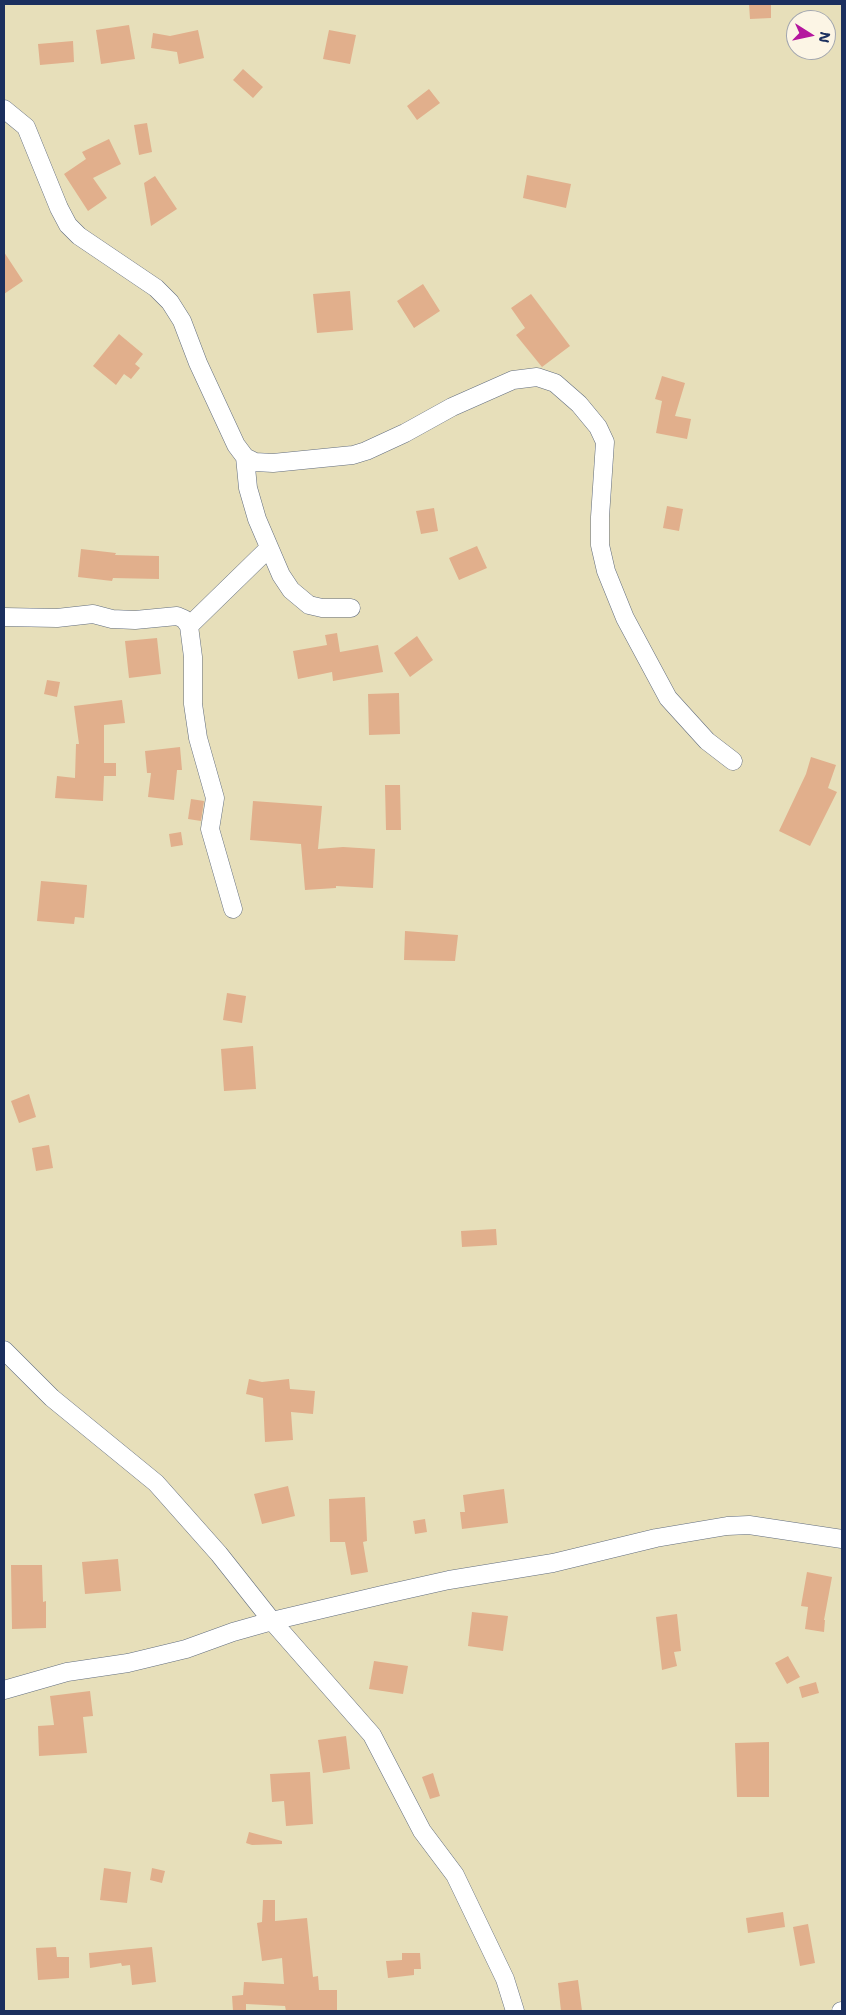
<!DOCTYPE html>
<html>
<head>
<meta charset="utf-8">
<style>
  body { margin:0 }
  #map { position:relative; width:846px; height:2015px; overflow:hidden; background:#e7dfba; font-family:"Shantell Sans",sans-serif }
  canvas { display:block }
  .frame { position:absolute; inset:0; border:5px solid #1b2f5e; pointer-events:none }
  .north { position:absolute; left:786px; top:10px; width:50px; height:50px; box-sizing:border-box; background:#fcf5e5; border:1px solid #a2a6af; border-radius:50%; rotate:100deg; font-size:14px; font-weight:700; line-height:20px; text-align:center; color:#1b2f5e }
  .north::after { content:''; display:block; margin:auto; width:18px; height:22px; background:#b5179e; clip-path:polygon(50% 0,100% 100%,50% 72%,0 100%) }
</style>
</head>
<body>
<div id="map">
<canvas width="846" height="2015"></canvas>
<div class="frame"></div>
<div class="north">N</div>
</div>
<script>
const ctx = document.querySelector('canvas').getContext('2d');
ctx.lineJoin = 'round';
function paint(path, color) {
  ctx.fillStyle = color;
  ctx.fill(path, 'evenodd');
}
function shape(rows) {
  const path = new Path2D();
  for (const r of rows) {
    path.moveTo(r[0], r[1]);
    for (let i = 2; i < r.length; i += 2) path.lineTo(r[i], r[i + 1]);
  }
  return path;
}
function stroke(path, color, width, dash) {
  ctx.strokeStyle = color;
  ctx.lineWidth = width;
  ctx.lineCap = dash ? 'butt' : 'round';
  ctx.setLineDash(dash || []);
  ctx.stroke(path);
}
paint(shape([
  [749,4,771,4,771,18,750,19],
  [129,25,135,59,101,64,96,30],
  [198,30,204,58,179,64,177,52,151,48,153,33,170,36],
  [329,30,356,35,350,64,323,59],
  [73,41,74,62,40,65,38,44],
  [243,69,263,87,253,98,233,80],
  [429,89,440,103,417,120,407,106],
  [147,123,152,152,139,155,134,125],
  [109,139,121,164,93,178,107,198,88,211,64,174,86,159,82,152],
  [527,175,571,184,566,208,523,198],
  [155,176,177,209,151,226,144,183],
  [4,252,23,281,4,294],
  [423,284,440,311,414,328,397,301],
  [350,291,353,330,317,333,313,294],
  [531,294,570,346,542,367,516,335,525,328,511,308],
  [119,334,143,354,135,364,140,368,131,379,124,374,116,385,93,366],
  [662,376,685,383,675,416,691,419,687,439,656,433,662,401,655,399],
  [667,506,683,509,679,531,663,528],
  [434,508,438,531,421,534,416,511],
  [477,546,487,568,459,580,449,558],
  [81,549,116,553,115,555,159,556,159,579,113,578,112,581,78,577],
  [337,633,340,652,378,645,383,672,333,681,332,672,298,679,293,651,327,645,325,635],
  [417,636,433,660,410,677,394,653],
  [157,638,161,674,129,678,125,641],
  [47,680,60,682,57,697,44,694],
  [399,693,400,734,369,735,368,694],
  [122,700,125,723,104,725,104,763,116,763,116,776,104,776,103,801,55,798,57,776,75,778,76,744,79,744,74,706],
  [180,747,182,770,177,770,174,800,148,797,151,773,147,773,145,751],
  [811,757,836,765,828,788,837,792,810,846,779,831,806,774],
  [385,785,400,785,401,830,386,830],
  [191,799,204,801,201,821,188,819],
  [253,801,322,806,318,849,343,847,375,849,373,888,336,886,336,888,305,890,301,844,250,840],
  [181,832,183,845,171,847,169,834],
  [41,881,87,885,84,918,75,917,74,924,37,921],
  [405,931,458,935,455,961,404,960],
  [227,993,246,996,242,1023,223,1020],
  [253,1046,256,1089,224,1091,221,1049],
  [29,1094,36,1117,19,1123,11,1101],
  [49,1145,53,1168,36,1171,32,1148],
  [496,1229,497,1245,462,1247,461,1231],
  [249,1379,262,1382,289,1379,290,1389,315,1391,313,1414,291,1412,293,1440,265,1442,263,1398,246,1394],
  [288,1486,295,1516,262,1524,254,1494],
  [504,1489,508,1523,462,1529,460,1512,465,1512,463,1495],
  [365,1497,367,1541,363,1542,368,1572,351,1575,345,1542,330,1542,329,1499],
  [425,1519,427,1532,415,1534,413,1521],
  [118,1559,121,1591,85,1594,82,1562],
  [11,1565,42,1565,43,1602,46,1601,46,1628,12,1629],
  [807,1572,832,1577,824,1620,825,1620,824,1632,805,1629,808,1607,801,1606],
  [472,1612,508,1616,503,1651,468,1646],
  [677,1614,681,1651,674,1652,677,1666,662,1670,656,1617],
  [788,1656,800,1677,787,1684,775,1663],
  [374,1661,408,1666,403,1694,369,1689],
  [816,1682,819,1693,802,1698,799,1687],
  [90,1691,93,1716,83,1717,87,1753,39,1756,38,1726,54,1725,50,1696],
  [346,1736,350,1769,323,1773,318,1740],
  [769,1742,769,1797,737,1797,735,1743],
  [310,1772,313,1824,286,1826,284,1801,272,1802,270,1774],
  [433,1773,440,1796,430,1799,422,1777],
  [249,1832,282,1841,282,1844,252,1845,246,1843],
  [104,1868,131,1872,127,1903,100,1900],
  [152,1868,165,1871,162,1883,150,1880],
  [263,1900,275,1900,275,1921,307,1918,313,1977,318,1976,319,1990,337,1990,337,2011,286,2011,285,2006,246,2004,246,2011,233,2011,232,1996,243,1995,244,1982,284,1984,282,1958,262,1961,257,1923,262,1922],
  [783,1912,785,1927,748,1933,746,1918],
  [808,1924,815,1963,800,1966,793,1927],
  [56,1947,57,1957,69,1957,69,1978,38,1980,36,1948],
  [152,1947,156,1982,132,1985,130,1965,122,1966,121,1963,90,1968,89,1953],
  [402,1953,420,1953,421,1969,414,1969,414,1975,388,1978,386,1961,402,1960],
  [578,1980,582,2011,561,2011,558,1983]
]), '#e1af8c');
const minor = shape([
  [4,109,26,127,59,208,68,225,79,236,156,288,170,302,182,321,198,363,236,445,245,457,255,462,273,463,353,455,366,451,405,433,452,407,513,380,537,377,555,383,579,404,598,427,605,442,600,517,600,545,606,571,625,618,668,698,707,741,733,761],
  [245,457,248,488,257,519,281,575,291,590,309,605,322,608,351,608],
  [4,617,57,618,93,614,112,619,135,620,177,616,184,619,189,626,193,657,193,704,198,738,215,798,210,829,233,909],
  [189,626,268,549],
  [4,1350,52,1398,156,1483,219,1554,272,1621,372,1735,422,1831,455,1875,505,1979,515,2011],
  [4,1690,67,1672,128,1663,186,1649,233,1632,272,1621,382,1595,449,1580,553,1563,656,1538,727,1526,749,1525,842,1539],
  [841,2011,842,2011]
]);
stroke(minor, '#626d7e', 19);
stroke(minor, '#fff', 18);
</script>
</body>
</html>
